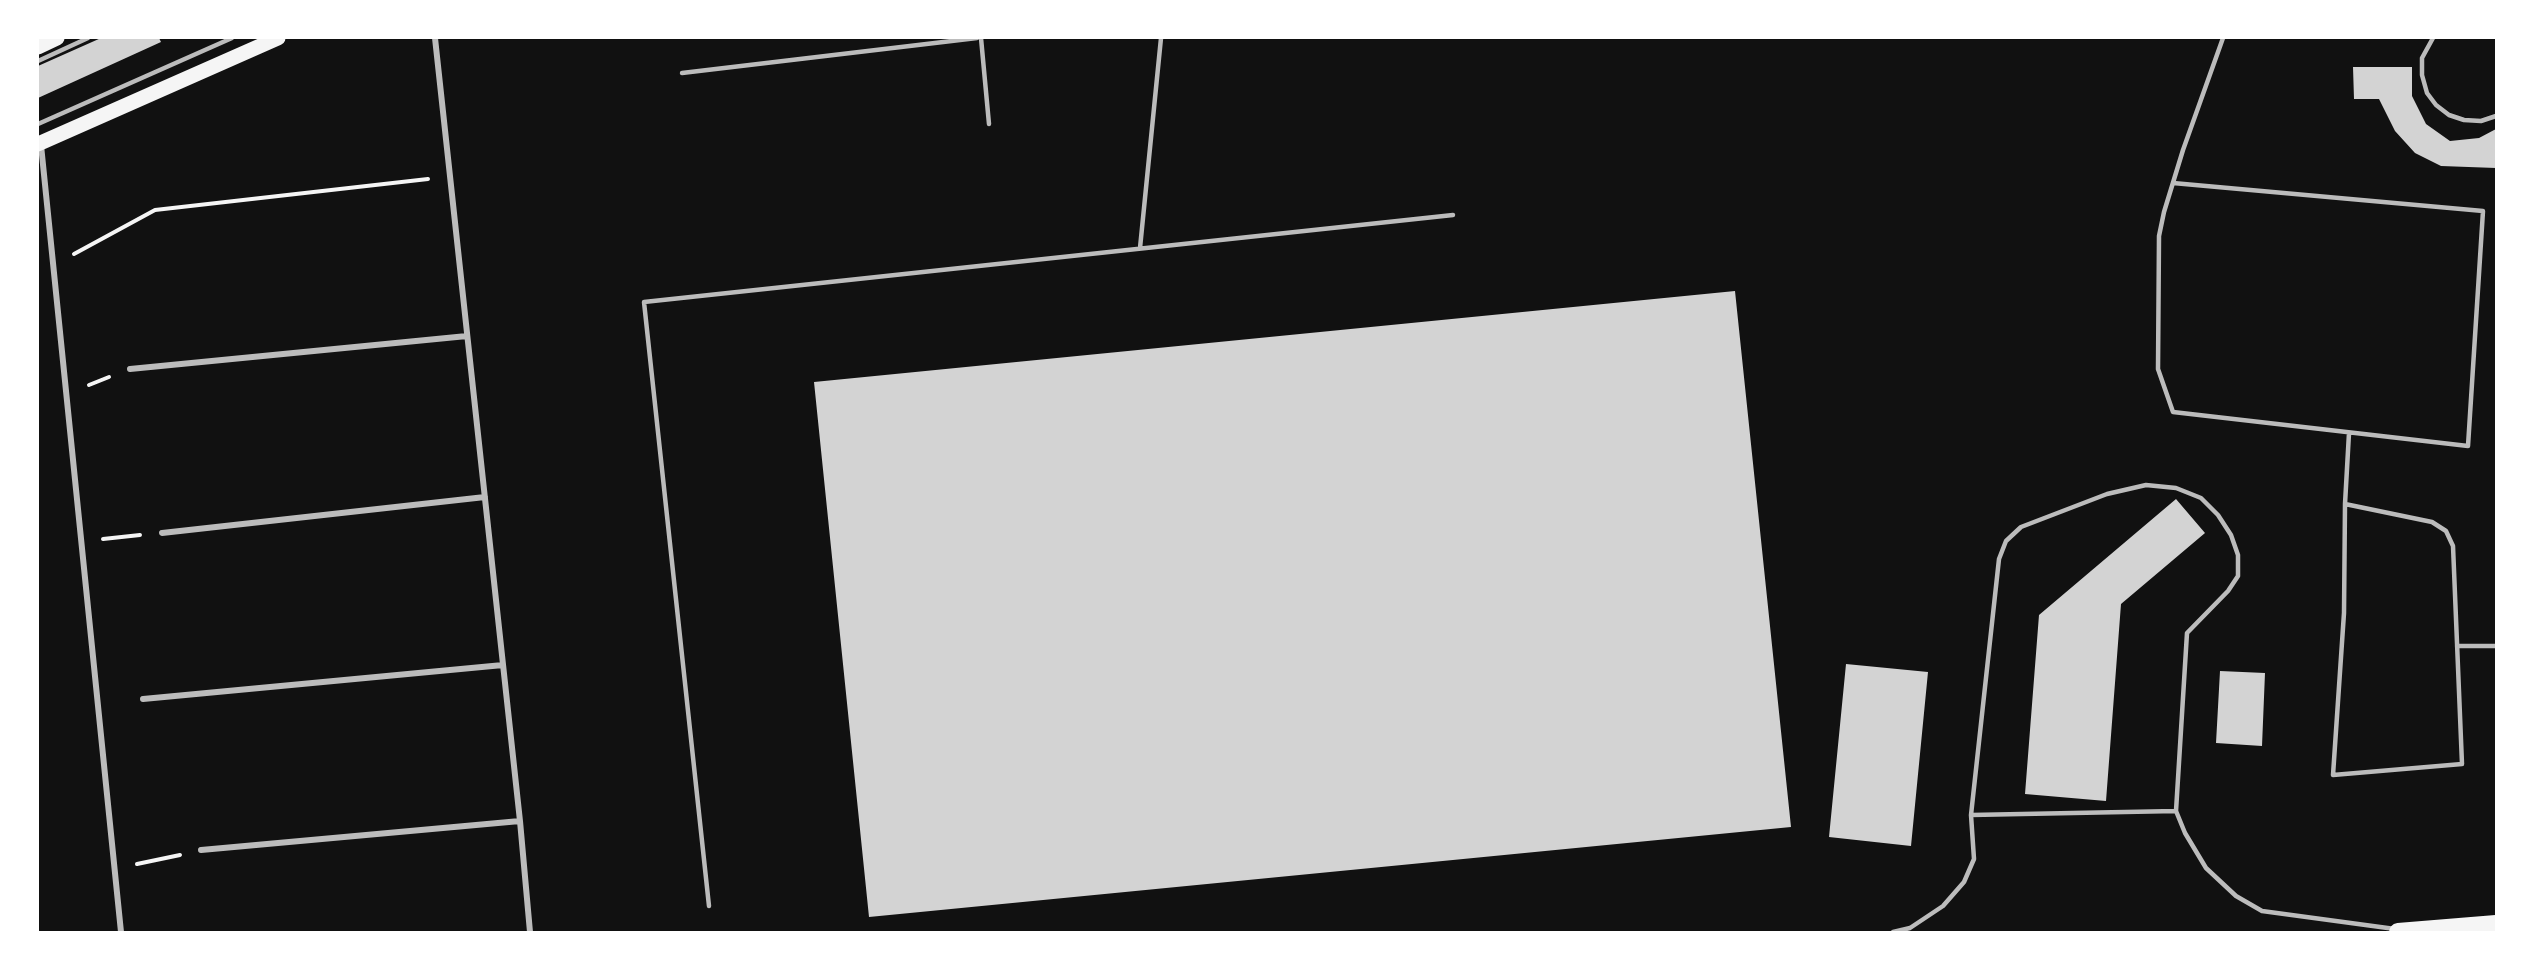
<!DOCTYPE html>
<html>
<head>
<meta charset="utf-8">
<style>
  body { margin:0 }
  #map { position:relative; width:2534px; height:970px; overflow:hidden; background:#111; font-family:"IBM Plex Sans",sans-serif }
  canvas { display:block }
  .frame { position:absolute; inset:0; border:39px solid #fff; pointer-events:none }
</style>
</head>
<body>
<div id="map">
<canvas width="2534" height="970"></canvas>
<div class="frame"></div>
</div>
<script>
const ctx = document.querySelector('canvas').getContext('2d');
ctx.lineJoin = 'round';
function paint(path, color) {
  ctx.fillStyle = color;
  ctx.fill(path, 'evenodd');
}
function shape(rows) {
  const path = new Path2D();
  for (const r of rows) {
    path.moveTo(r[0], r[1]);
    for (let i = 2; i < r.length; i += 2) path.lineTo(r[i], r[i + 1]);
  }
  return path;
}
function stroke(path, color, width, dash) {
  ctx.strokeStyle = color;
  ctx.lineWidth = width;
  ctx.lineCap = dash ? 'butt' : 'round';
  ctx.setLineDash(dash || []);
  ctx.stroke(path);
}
paint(shape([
  [101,38,159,38,161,42,38,98,38,66],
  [2353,67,2412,67,2412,96,2426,124,2450,141,2479,138,2496,129,2496,168,2441,166,2415,153,2395,131,2379,99,2354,99],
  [1735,291,1791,827,869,917,814,382],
  [2176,499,2205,533,2121,604,2106,801,2025,794,2039,615],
  [1846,664,1928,672,1911,846,1829,837],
  [2220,671,2265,673,2262,746,2216,743]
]), '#d3d3d3');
stroke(shape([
  [74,254,155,210,428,179],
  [89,385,109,377],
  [103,539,140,535],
  [137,864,180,855]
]), '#f5f5f5', 4);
stroke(shape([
  [981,38,989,124],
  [2433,38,2422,58,2422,75,2427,93,2436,105,2449,115,2464,120,2481,121,2496,116],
  [38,61,88,38],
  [682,73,977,38],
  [38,124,232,38],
  [2173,183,2483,211,2468,446,2173,412,2158,369,2159,236,2164,212,2183,150,2223,38],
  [1140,248,1161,38],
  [2345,504,2432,522,2446,531,2453,546,2462,764,2333,775,2344,613,2345,504,2349,433],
  [2457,646,2496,646],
  [1971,815,2176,811],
  [709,906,644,302,1453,215],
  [1893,932,1910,928,1943,906,1964,882,1974,859,1971,815,1999,559,2006,541,2021,527,2107,494,2146,485,2176,488,2201,498,2218,515,2231,535,2238,555,2238,576,2228,591,2187,633,2176,811,2185,833,2206,868,2236,896,2262,911,2395,929]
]), '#bcbcbc', 4.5);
stroke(shape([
  [435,38,520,821,530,932],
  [41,145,121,932],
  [130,369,467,336],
  [162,533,485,497],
  [143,699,503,665],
  [201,850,520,821]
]), '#bcbcbc', 6);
stroke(shape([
  [38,47,57,38],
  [38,144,278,38]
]), '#f5f5f5', 15);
stroke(shape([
  [2398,932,2496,924]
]), '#f5f5f5', 18);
</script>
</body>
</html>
